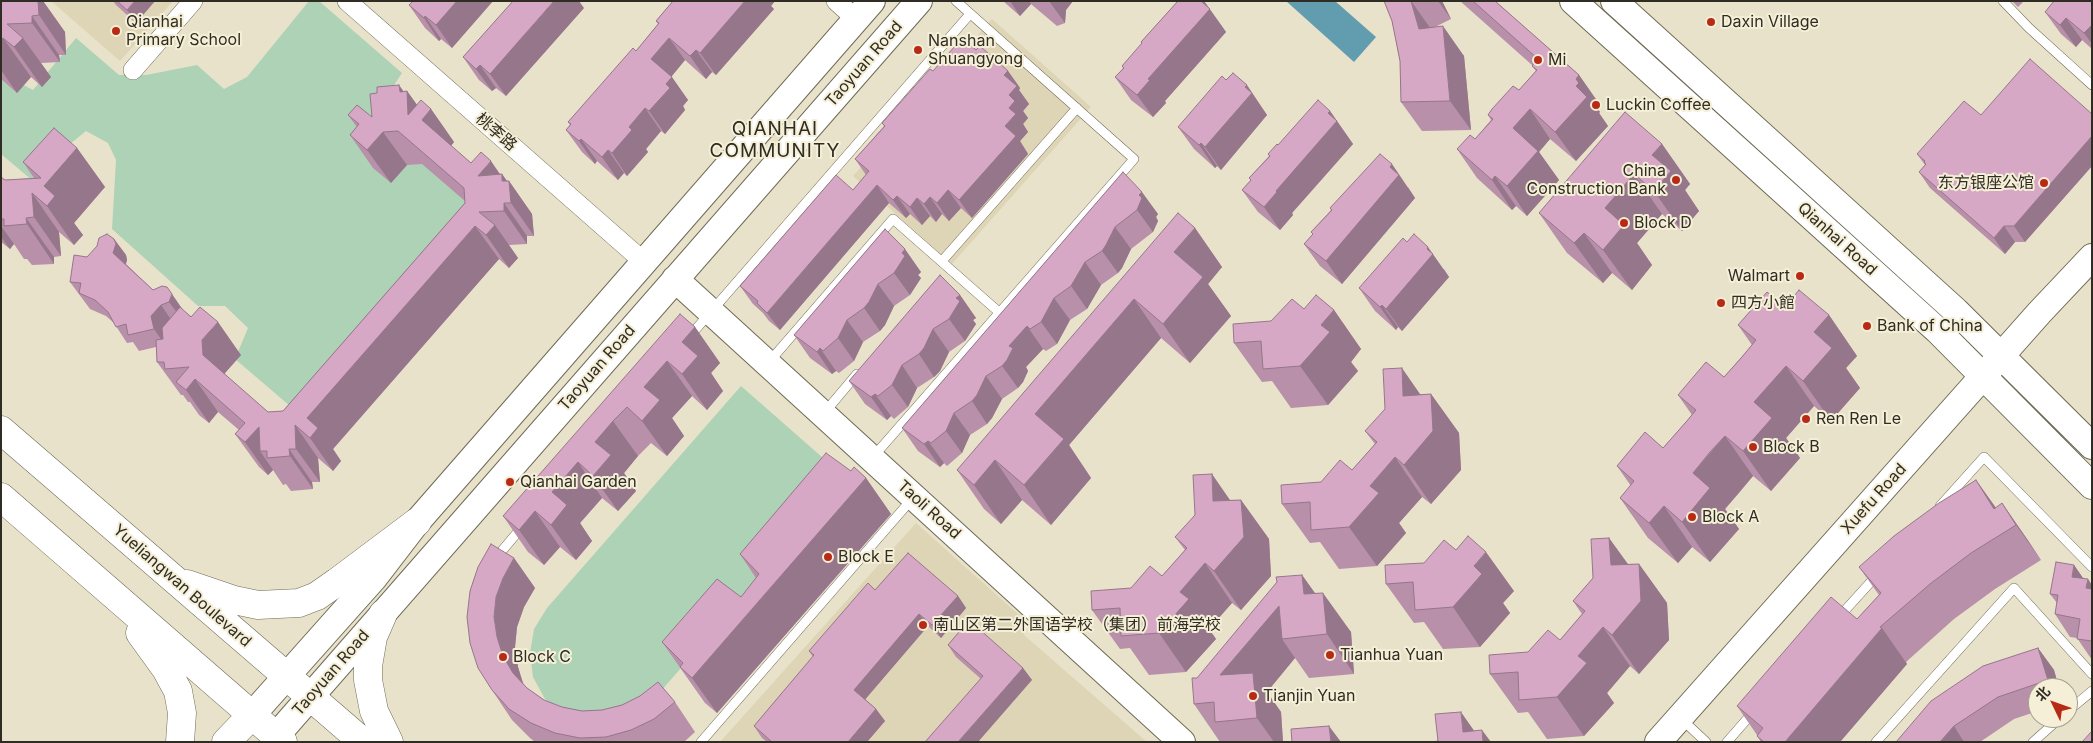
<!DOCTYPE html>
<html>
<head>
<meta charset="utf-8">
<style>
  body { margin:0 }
  #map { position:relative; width:2093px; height:743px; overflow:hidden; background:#e8e2ca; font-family:Inter,"Noto Sans SC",sans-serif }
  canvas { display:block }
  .frame { position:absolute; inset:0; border:2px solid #2f2c23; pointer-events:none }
  .north { position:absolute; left:2028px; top:678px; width:50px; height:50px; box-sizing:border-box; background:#f5efd7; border:1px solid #a6a18f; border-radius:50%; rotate:312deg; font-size:14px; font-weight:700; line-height:20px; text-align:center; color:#2f2c23 }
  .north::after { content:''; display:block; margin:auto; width:18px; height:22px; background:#b72b16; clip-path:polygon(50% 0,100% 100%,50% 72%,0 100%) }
</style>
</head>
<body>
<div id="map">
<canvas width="2093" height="743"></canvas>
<div class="frame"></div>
<div class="north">北</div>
</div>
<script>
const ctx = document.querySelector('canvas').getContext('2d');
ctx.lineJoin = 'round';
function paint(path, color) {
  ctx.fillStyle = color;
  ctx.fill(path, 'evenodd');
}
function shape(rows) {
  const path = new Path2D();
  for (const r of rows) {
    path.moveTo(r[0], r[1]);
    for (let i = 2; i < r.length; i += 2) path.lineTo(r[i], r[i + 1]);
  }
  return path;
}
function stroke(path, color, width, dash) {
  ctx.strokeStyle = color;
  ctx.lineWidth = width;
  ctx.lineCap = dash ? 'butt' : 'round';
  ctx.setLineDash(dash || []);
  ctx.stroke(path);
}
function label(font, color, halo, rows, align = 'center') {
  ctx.font = font + ' Inter,"Noto Sans SC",sans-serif';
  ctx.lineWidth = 4;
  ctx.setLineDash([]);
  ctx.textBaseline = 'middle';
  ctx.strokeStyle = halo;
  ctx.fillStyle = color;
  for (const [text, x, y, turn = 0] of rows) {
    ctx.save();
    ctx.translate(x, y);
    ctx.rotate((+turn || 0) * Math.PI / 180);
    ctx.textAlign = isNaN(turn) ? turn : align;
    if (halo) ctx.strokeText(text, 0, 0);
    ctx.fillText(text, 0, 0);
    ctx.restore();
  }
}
paint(shape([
  [51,1,173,1,120,61],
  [992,19,1091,107,952,264,853,176],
  [916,523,1019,615,1024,635,1147,742,720,742]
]), '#ddd5b5');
paint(shape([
  [309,1,319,1,402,73,365,130,418,149,474,207,290,406,235,359,248,328,225,306,198,306,112,229,116,160,108,143,86,131,70,144,33,181,1,154,1,73,33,90,76,38,119,75,146,75,197,65,224,89,247,77],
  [741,386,847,479,653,700,634,716,564,715,545,699,533,677,530,653,534,629,547,608]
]), '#aed2b6');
paint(shape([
  [1286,1,1335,1,1376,37,1354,62]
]), '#629daf');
const lane = shape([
  [2003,1,2029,28,2092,85],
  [942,261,1077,108],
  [689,337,970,14],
  [769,362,893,219,1000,313],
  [825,412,857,374],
  [873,457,1134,159,956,1],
  [1940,506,1984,457,2092,567],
  [495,559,522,527],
  [1839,617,1877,575],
  [2068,711,2092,691],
  [1690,727,1706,742],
  [701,742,912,499],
  [1727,742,1755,710],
  [1876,742,2014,588,2092,674],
  [2033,742,2060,718]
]);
const street = shape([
  [347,1,644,262],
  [836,1,856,19],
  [133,70,193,1]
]);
const secondary = shape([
  [1573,1,1937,330,2092,486],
  [1614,1,1956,311,2092,446],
  [675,279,1182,742],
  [252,715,374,578,417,522,872,1],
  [276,736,919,1],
  [1658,742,2040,312,2092,257]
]);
const primary = shape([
  [1,430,363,742],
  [1,497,283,742],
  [187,584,234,600,258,605,299,603,317,596,337,582,417,522],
  [383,614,373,637,368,666,368,680,374,711,389,742],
  [140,633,166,669,178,691,182,713,180,742],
  [226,742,252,715]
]);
stroke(lane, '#6f6a55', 10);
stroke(street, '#6f6a55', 20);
stroke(secondary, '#6f6a55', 28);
stroke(primary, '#6f6a55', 29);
stroke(lane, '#fff', 9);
stroke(street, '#fff', 19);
stroke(secondary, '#fff', 26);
stroke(primary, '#fff', 28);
paint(shape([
  [1,1,43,1,65,32,66,55,59,55,60,62,41,63,51,77,42,87,31,77,17,93,1,79],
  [113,1,155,1,136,23,116,5],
  [413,1,493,1,452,48,441,39,439,41,425,28,409,5],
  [673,1,775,1,771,6,774,9,716,75,712,72,706,79,685,60,671,77,688,100,683,106,685,110,665,134,661,131,646,149,648,152,627,176,624,173,618,180,597,161,595,164,582,152,566,130,570,125,568,122,636,51,658,24,656,21],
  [1003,1,1073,1,1066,10,1065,23,1057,26,1031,4,1020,16],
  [1178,1,1204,1,1226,32,1165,101,1166,103,1153,117,1131,100,1115,77,1123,68,1122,66,1142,44,1141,42],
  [1384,1,1442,1,1451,19,1435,27,1464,56,1471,130,1422,131,1401,102,1400,61,1392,21],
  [1460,1,1495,1,1579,75,1600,105,1597,108,1600,112,1599,113,1608,126,1576,161,1550,139,1539,152,1559,180,1527,216,1516,206,1512,210,1477,178,1457,149,1475,139,1491,120,1488,115,1519,90,1536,71,1532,66,1532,65],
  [2012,1,2024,1,2018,7],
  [2092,1,2092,49,2082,40,2076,47,2061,34,2045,12],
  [584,8,506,96,496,88,492,91,479,80,463,57],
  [976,50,1008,71,1020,88,1019,90,1029,104,1023,111,1028,118,1023,124,1028,132,1020,141,1028,154,972,218,961,208,949,221,942,214,936,222,930,216,922,225,910,214,906,218,889,203,780,330,769,321,763,313,753,304,740,286,853,190,866,175,855,159,884,126,882,123,933,71],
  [1226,80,1262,108,1267,115,1221,170,1217,166,1215,168,1194,149,1178,127],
  [404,91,407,91,417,105,431,109,454,142,451,146,471,163,500,174,502,174,507,181,509,181,532,214,534,236,527,236,527,244,509,245,518,258,509,268,499,259,333,449,341,461,333,471,318,458,320,482,312,482,313,489,291,491,286,484,283,485,273,470,268,475,259,467,235,434,239,430,218,412,209,423,199,415,190,402,188,402,183,395,181,395,157,362,156,347,139,351,133,342,127,343,114,323,106,316,90,309,70,282,114,239,126,255,127,260,126,264,153,290,183,310,241,355,225,373,225,375,268,412,283,411,465,203,465,201,422,164,407,165,391,183,373,168,350,135,357,127,348,115,372,117],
  [1330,111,1353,144,1292,213,1293,215,1280,230,1258,212,1242,190,1251,180,1249,178,1269,156,1268,154,1278,145],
  [2092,114,2092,166,2025,242,2015,242,2005,254,1930,188,1919,172,1925,165,1917,154,1981,115],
  [1662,144,1690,184,1685,190,1699,211,1682,231,1662,214,1637,243,1652,265,1632,290,1612,273,1603,283,1567,253,1539,213],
  [77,148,105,187,74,223,83,235,74,245,59,232,61,256,54,257,54,264,32,265,27,259,24,259,14,244,10,249,1,242,1,177,5,180,34,178,23,162],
  [1123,172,1158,214,1156,217,1158,221,1153,232,1131,249,1122,268,1118,273,1101,285,1087,309,1070,320,1057,344,1046,351,1043,349,1026,367,1028,371,1023,382,1018,388,1002,399,992,418,987,424,970,435,962,453,947,466,944,463,940,467,918,451,902,428],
  [1408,187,1415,198,1342,284,1320,266,1304,244,1313,234,1311,232,1331,210,1330,208],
  [1195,228,1222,267,1208,284,1231,316,1190,363,1161,338,1069,445,1091,478,1051,525,1022,500,1001,524,984,509,957,470],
  [885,229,921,272,918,275,921,278,910,295,894,306,885,325,880,331,863,342,854,361,839,373,836,371,832,374,810,358,794,335],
  [1444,269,1449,277,1402,331,1398,327,1396,330,1375,311,1359,288],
  [960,295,976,318,973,320,976,324,965,341,949,352,940,371,934,377,917,388,908,407,894,419,891,416,887,420,865,404,849,381],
  [1785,307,1829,315,1857,356,1846,368,1860,388,1831,421,1814,406,1786,438,1800,458,1771,491,1753,476,1739,493,1725,509,1739,529,1710,562,1692,547,1678,563,1648,538,1620,498,1631,486,1617,466,1663,448,1692,415,1678,395,1724,377,1752,345,1738,325],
  [1334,310,1361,349,1351,362,1358,371,1328,405,1291,408,1272,381,1262,382,1234,343,1271,321],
  [695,327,720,363,711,373,723,391,707,410,692,396,672,418,684,436,667,456,651,443,638,456,624,473,636,491,618,511,602,498,580,523,592,541,576,560,560,547,544,565,528,552,503,516],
  [1420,394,1431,394,1459,433,1461,470,1431,504,1422,497,1399,523,1406,533,1377,566,1339,569,1320,542,1310,543,1282,504,1321,482,1352,470,1375,444,1365,431],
  [851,471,866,478,891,514,717,713,705,703,662,642,741,597,756,578,740,554],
  [1976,480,1996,508,2002,503,2027,539,2041,560,1995,589,1954,619,1906,662,1907,664,1840,742,1761,742,1757,736,1757,735,1737,706,1857,619,1879,595,1859,567],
  [1230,500,1241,500,1269,539,1271,576,1241,610,1232,603,1209,629,1216,639,1186,672,1149,675,1130,648,1120,649,1092,610,1131,588,1162,576,1185,550,1175,537],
  [1609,538,1628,564,1639,564,1667,603,1669,640,1639,674,1630,666,1607,693,1614,703,1584,736,1547,739,1528,712,1518,713,1490,674,1528,652,1560,640,1582,614,1573,601,1593,578],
  [1456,550,1514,591,1503,603,1510,613,1480,647,1443,649,1424,622,1414,623,1386,584,1424,563],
  [514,558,535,588,524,607,517,627,515,647,518,667,523,684,527,688,544,700,562,707,582,711,602,710,675,702,695,732,684,742,535,742,530,738,512,720,492,690],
  [2074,565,2083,578,2092,585,2092,660,2077,638,2070,637,2055,614,2057,603,2050,594],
  [1302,575,1315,593,1351,632,1354,674,1309,678,1295,658,1267,692,1281,712,1283,742,1220,742,1194,704],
  [875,590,958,596,966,608,941,638,928,626,865,699,876,709,885,721,867,742,767,742,762,738,754,726,813,657,809,651],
  [948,645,1023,668,1032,680,981,679,956,657],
  [2038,648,2054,670,2059,688,2038,688,2038,711,2014,719,1980,742,1896,742]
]), '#b890a9');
paint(shape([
  [15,1,43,1,65,32,66,55,39,15,32,16,59,55,60,62,32,23],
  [135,1,155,1,136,23,127,10],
  [457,1,493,1,452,48,436,25],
  [554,1,579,1,584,8,506,96,490,74],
  [745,1,775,1,771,6,774,9,716,75,700,53],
  [1010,1,1029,1,1031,4,1020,16],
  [1049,1,1073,1,1066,10,1065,23],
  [1201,1,1204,1,1226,32,1165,101,1166,103,1153,117,1137,95],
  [1411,1,1431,29,1419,29],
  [1438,1,1442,1,1451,19],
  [425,16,441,39,439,41,424,18],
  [2066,18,2082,40,2076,47,2060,25],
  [2092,25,2092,44,2084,33],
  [1443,26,1464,56,1471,130,1450,101],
  [3,38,31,77,17,93,1,70,1,40],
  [23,38,51,77,42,87,14,47],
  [669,38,685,60,667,82,651,59],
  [696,50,712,72,706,79,690,56],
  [480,65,496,88,492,91,476,69],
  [1008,71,1020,88,1019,90,1029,104,1023,111,1028,118,1023,124,1028,132,1020,141,1028,154,972,218,959,200,1005,126,1009,108,1009,95,1004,75],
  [1579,75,1600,105,1597,108,1600,112,1599,113,1608,126,1576,161,1555,132,1576,86,1576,79],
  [672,77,688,100,683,106,685,110,665,134,649,111,666,84],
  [399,85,407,96,407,91,425,116,431,109,454,142,445,153,408,115,400,92],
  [1247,85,1267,115,1221,170,1205,147],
  [645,108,661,131,646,149,648,152,627,176,612,153,629,127],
  [1530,109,1550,139,1539,152,1559,180,1527,216,1507,186,1513,128],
  [1330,111,1353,144,1292,213,1293,215,1280,230,1264,207],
  [383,132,407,165,391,183,367,150],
  [2092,136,2092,166,2025,242,2014,226],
  [581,139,597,161,595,164,579,141],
  [1201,143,1217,166,1215,168,1199,145],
  [1662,144,1690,184,1685,190,1699,211,1682,231,1654,191,1652,155],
  [77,148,105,187,74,223,83,235,74,245,47,206,44,186],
  [608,150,624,173,618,180,602,157],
  [491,161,502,177,502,174,509,184,509,181,532,214,534,236,511,203,504,203,527,236,527,244,504,211,478,176],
  [1392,164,1415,198,1342,284,1326,261],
  [1634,174,1662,214,1637,243,1652,265,1632,290,1603,250,1605,208],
  [1495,176,1516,206,1512,210,1492,180],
  [877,185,889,203,780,330,767,313],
  [948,190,961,208,949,221,937,203],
  [1142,192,1158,214,1156,217,1158,221,1153,232,1137,210,1139,195],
  [32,193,59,232,61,256,34,217],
  [897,196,910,214,906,218,893,200],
  [930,197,942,214,936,222,924,204],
  [917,198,930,216,922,225,910,207],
  [26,218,54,257,54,264,27,224],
  [495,225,518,258,509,268,486,235],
  [1,226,14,244,10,249,1,237],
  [475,226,499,259,333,449,341,461,333,471,310,438,307,418],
  [2004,226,2015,242,2005,254,1994,238],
  [1115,227,1131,249,1122,268,1118,273,1102,251],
  [1195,228,1222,267,1208,284,1231,316,1190,363,1163,324,1174,252],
  [1584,233,1612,273,1603,283,1574,243],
  [114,239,126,255,127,260,124,269,113,253],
  [1428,247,1449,277,1402,331,1386,309],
  [905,249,921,272,918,275,921,278,910,295,894,273,902,253],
  [1085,262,1101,285,1087,309,1071,286],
  [878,284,894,306,885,325,880,331,864,308],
  [172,294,183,310,181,318,169,302],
  [960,295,976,318,973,320,976,324,965,341,949,319,956,298],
  [1054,298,1070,320,1057,344,1041,322],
  [1134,299,1161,338,1069,445,1091,478,1051,525,1024,485,1035,414],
  [161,305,172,321,165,345,154,329,151,316],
  [1382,305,1398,327,1396,330,1380,307],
  [1334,310,1361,349,1351,362,1358,371,1328,405,1300,366,1321,325],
  [1829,315,1857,356,1846,368,1860,388,1831,421,1803,381,1814,332],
  [847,320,863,342,854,361,838,338],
  [218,322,241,355,225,373,226,388,203,355,202,340],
  [1027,326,1043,349,1026,367,1028,371,1023,382,1018,388,1002,366,1009,346],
  [695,327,720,363,711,373,723,391,707,410,682,374,682,342],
  [933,329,949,352,940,371,934,377,919,354],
  [820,348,836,371,832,374,817,352],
  [667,361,692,396,672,418,684,436,667,456,642,421,644,387],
  [902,365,917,388,908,407,892,385],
  [1786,366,1814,406,1786,438,1800,458,1771,491,1743,451,1754,402],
  [1402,368,1429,407,1431,394,1459,433,1461,470,1431,504,1404,465,1403,396],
  [986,376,1002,399,992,418,987,424,972,401],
  [195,379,218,412,209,423,186,390],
  [875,394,891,416,887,420,871,397],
  [954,413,970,435,962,453,946,431],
  [613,421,638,456,624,473,636,491,618,511,593,476,595,442],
  [295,425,318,458,320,482,296,449],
  [259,427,267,451,260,451,273,470,268,475,245,442],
  [1725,436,1753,476,1725,509,1739,529,1710,562,1682,522,1693,473],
  [928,441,944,463,940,467,924,444],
  [289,449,312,482,313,489,290,456],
  [1395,457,1422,497,1399,523,1406,533,1377,566,1349,527,1370,486],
  [995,460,1022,500,1001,524,974,485],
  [578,462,602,498,580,523,592,541,576,560,551,525,552,492],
  [1212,474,1239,513,1241,500,1269,539,1271,576,1241,610,1214,571,1213,501],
  [866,478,891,514,717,713,692,678],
  [1976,480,2001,515,1994,509],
  [2002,503,2027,539,2041,560,2016,525],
  [1664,506,1692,547,1678,563,1649,523],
  [535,511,560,547,544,565,519,530],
  [1609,538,1637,577,1639,564,1667,603,1669,640,1639,674,1612,635,1611,565],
  [1486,552,1514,591,1503,603,1510,613,1480,647,1453,607,1474,566],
  [514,558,535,588,524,607,517,627,515,647,518,667,524,686,513,673,503,656,497,637,494,617,496,597,503,578],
  [1205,563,1232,603,1209,629,1216,639,1186,672,1159,633,1180,592],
  [2074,565,2087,584,2088,579,2092,585,2092,596,2072,577],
  [1302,575,1324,606,1323,593,1351,632,1354,674,1327,634,1304,594],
  [958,596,966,608,941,638,932,625],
  [1279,606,1282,639,1295,658,1267,692,1281,712,1283,742,1274,742,1257,718,1220,675],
  [919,614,928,626,863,702,854,690],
  [1603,627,1630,666,1607,693,1614,703,1584,736,1557,697,1578,656],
  [1882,628,1907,664,1840,742,1785,742],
  [2038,648,2054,670,2059,688,2054,688,2048,680],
  [1023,668,1032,680,978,742,958,742],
  [876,709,885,721,867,742,848,742],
  [1461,712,1482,742,1463,732],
  [1329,726,1341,742,1331,742],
  [1954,726,1964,742,1940,742],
  [1482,730,1491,742,1483,742]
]), '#96768a');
const building = shape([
  [1,1,38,1,39,15,32,16,32,23,7,24,23,38,14,47,3,38,1,40,1,1],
  [117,1,135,1,127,10,117,1],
  [413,1,457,1,436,25,425,16,424,18,409,5,413,1],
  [513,1,554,1,490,74,480,65,476,69,463,57,513,1],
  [673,1,745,1,700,53,696,50,690,56,669,38,651,59,672,77,666,84,670,88,649,111,645,108,629,127,632,130,612,153,608,150,602,157,581,139,579,141,566,130,571,124,568,122,633,48,636,51,659,23,656,21,673,1],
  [1178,1,1201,1,1210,9,1148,79,1150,80,1137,95,1115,77,1124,68,1122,66,1142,43,1141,42,1178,1],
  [1384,1,1411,1,1419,29,1443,26,1450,101,1401,102,1400,61,1392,21,1384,1],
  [1473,1,1495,1,1579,75,1576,79,1579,83,1576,86,1587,97,1555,132,1530,109,1513,128,1538,151,1507,186,1495,176,1492,180,1457,149,1470,135,1475,139,1493,119,1488,115,1492,109,1513,86,1519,90,1537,70,1532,66,1538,59,1473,1],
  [2054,1,2092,1,2092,25,2084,33,2066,18,2060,25,2045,12,2054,1],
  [962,38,976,50,980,46,1008,71,1004,75,1017,86,1009,95,1015,101,1009,108,1016,114,1005,126,1016,136,959,200,948,190,937,203,930,197,924,204,917,198,910,207,897,196,893,200,877,185,767,313,757,303,758,301,740,286,836,175,853,190,869,171,855,159,885,126,882,123,930,69,933,71,962,38],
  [2030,59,2092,114,2092,136,2014,226,2004,226,1994,238,1919,172,1926,164,1924,162,1925,161,1917,154,1964,101,1981,115,2030,59],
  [1233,73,1247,85,1245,87,1252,93,1205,147,1201,143,1199,145,1178,127,1222,76,1226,80,1233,73],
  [399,85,400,92,407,91,408,115,421,100,431,109,422,120,471,163,481,152,491,161,478,176,502,174,502,181,509,181,511,203,504,203,504,211,479,212,495,225,486,235,475,226,427,281,307,418,318,428,310,438,295,425,296,449,289,449,290,456,267,458,267,451,260,451,259,427,245,442,235,434,245,423,195,379,186,390,176,382,189,367,165,369,164,362,157,362,156,340,163,339,162,328,180,307,191,317,200,307,218,322,202,340,203,355,268,412,283,411,465,203,464,188,398,131,383,132,367,150,350,135,359,124,348,115,357,105,372,117,370,94,377,93,377,87,399,85],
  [1318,100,1330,111,1328,113,1337,121,1276,191,1277,192,1264,207,1242,190,1251,180,1249,178,1270,156,1268,154,1277,144,1278,145,1318,100],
  [1625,112,1662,144,1652,155,1671,171,1654,191,1634,174,1605,208,1624,225,1603,250,1584,233,1574,243,1539,213,1625,112],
  [54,128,77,148,44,186,55,196,47,206,32,193,34,217,26,218,27,224,4,226,4,219,1,219,1,177,5,180,41,178,23,162,54,128],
  [1380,154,1392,164,1390,167,1399,175,1326,261,1304,244,1313,234,1311,232,1332,210,1330,208,1380,154],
  [1123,172,1142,192,1139,195,1142,198,1137,210,1115,227,1106,245,1102,251,1085,262,1071,286,1054,298,1041,322,1030,329,1027,326,1009,346,1013,348,1007,360,1002,366,986,376,977,395,972,401,954,413,946,431,931,443,928,441,924,444,902,428,1123,172],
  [1178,213,1195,228,1174,252,1203,277,1163,324,1134,299,1035,414,1064,439,1024,485,995,460,974,485,957,470,1178,213],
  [885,229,905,249,902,253,905,256,894,273,878,284,869,302,864,308,847,320,838,338,823,351,820,348,817,352,794,335,885,229],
  [107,234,114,239,116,244,113,253,153,290,162,286,167,287,172,294,169,302,161,305,151,316,154,329,128,335,126,324,116,327,108,312,95,300,79,293,81,283,70,282,74,255,87,257,97,246,99,238,107,234],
  [1414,234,1428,247,1427,249,1433,254,1386,309,1382,305,1380,307,1359,288,1403,238,1407,242,1414,234],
  [940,275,960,295,956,298,960,301,949,319,933,329,924,348,919,354,902,365,892,385,878,396,875,394,871,397,849,381,940,275],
  [1799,290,1829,315,1814,332,1832,348,1803,381,1786,366,1754,402,1772,418,1743,451,1725,436,1710,452,1693,473,1710,488,1682,522,1664,506,1649,523,1620,498,1634,481,1617,466,1645,432,1663,448,1686,422,1696,410,1678,395,1706,362,1724,377,1742,357,1756,340,1738,325,1767,292,1785,307,1799,290],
  [1316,295,1334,310,1321,325,1330,332,1300,366,1263,369,1261,341,1234,343,1233,324,1271,321,1292,299,1304,309,1316,295],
  [680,314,695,327,682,342,698,356,682,374,667,361,644,387,660,400,642,421,627,407,613,421,595,442,611,455,593,476,578,462,552,492,567,505,551,525,535,511,519,530,503,516,680,314],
  [1402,368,1403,396,1431,394,1433,431,1404,465,1395,457,1370,486,1379,493,1349,527,1311,530,1310,502,1282,504,1281,485,1321,482,1340,460,1352,470,1377,442,1365,431,1385,409,1383,369,1402,368],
  [826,453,851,471,854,467,866,478,692,678,680,667,683,663,662,642,717,579,741,597,759,574,740,554,826,453],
  [1212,474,1213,501,1241,500,1244,537,1214,571,1205,563,1180,592,1189,599,1159,633,1121,636,1120,608,1092,610,1091,591,1131,588,1150,566,1162,576,1187,548,1175,537,1195,515,1193,475,1212,474],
  [1976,480,1994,509,2002,503,2016,525,1971,553,1930,584,1880,627,1882,628,1785,742,1764,742,1757,736,1763,728,1737,706,1831,597,1857,619,1881,593,1859,567,1894,536,1939,503,1976,480],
  [1468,536,1486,552,1474,566,1482,574,1453,607,1415,610,1413,582,1386,584,1385,565,1424,563,1444,540,1456,550,1468,536],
  [1609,538,1611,565,1639,564,1641,601,1612,635,1603,627,1578,656,1587,663,1557,697,1519,700,1518,672,1490,674,1489,655,1528,652,1548,630,1560,640,1585,611,1573,601,1593,578,1591,539,1609,538],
  [491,544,514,558,503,578,496,597,494,617,497,637,503,656,513,673,527,688,544,700,562,707,582,711,602,710,622,705,640,696,658,682,675,702,654,719,631,730,606,737,580,738,555,733,531,723,509,709,492,690,478,668,470,643,467,617,470,591,478,567,491,544],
  [908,553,958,596,932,625,919,614,854,690,876,709,848,742,772,742,754,726,814,655,809,651,868,583,875,590,908,553],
  [2056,562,2074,565,2072,577,2088,579,2086,588,2092,589,2092,641,2077,639,2080,619,2055,614,2058,595,2050,594,2056,562],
  [1302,575,1304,594,1323,593,1327,634,1282,639,1279,606,1220,675,1253,673,1257,718,1215,722,1214,702,1194,704,1192,678,1197,678,1277,582,1276,577,1302,575],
  [969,620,1023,668,958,742,925,742,983,676,948,645,969,620],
  [2038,648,2048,680,1998,697,1954,726,1940,742,1896,742,1931,701,1983,666,2038,648],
  [1461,712,1463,732,1482,730,1483,742,1431,742,1438,741,1435,714,1461,712],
  [1329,726,1331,742,1292,742,1291,729,1329,726],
  [2092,731,2092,742,2082,742,2092,731]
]);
paint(building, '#d6a8c5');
stroke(building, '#96768a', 1);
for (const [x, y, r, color] of [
  [1711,22,5,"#b72b16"],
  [116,31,5,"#b72b16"],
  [918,50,5,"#b72b16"],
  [1538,60,5,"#b72b16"],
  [1596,105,5,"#b72b16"],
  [1676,180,5,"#b72b16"],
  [2044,183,5,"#b72b16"],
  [1624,223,5,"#b72b16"],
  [1800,276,5,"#b72b16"],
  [1721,303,5,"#b72b16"],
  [1867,326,5,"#b72b16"],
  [1806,419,5,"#b72b16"],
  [1753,447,5,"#b72b16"],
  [510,482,5,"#b72b16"],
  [1692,517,5,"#b72b16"],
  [828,557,5,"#b72b16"],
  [923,625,5,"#b72b16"],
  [1330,655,5,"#b72b16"],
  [503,657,5,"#b72b16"],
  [1253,696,5,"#b72b16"]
]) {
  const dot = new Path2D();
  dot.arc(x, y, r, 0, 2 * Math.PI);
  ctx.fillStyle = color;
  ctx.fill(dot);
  stroke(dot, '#f5efd7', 2);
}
label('16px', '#2f2c23', '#f5efd7', [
  ["Qianhai",126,22],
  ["Primary School",126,40],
  ["Daxin Village",1721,22],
  ["Nanshan",928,41],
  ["Shuangyong",928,59],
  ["Mi",1548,60],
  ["Luckin Coffee",1606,105],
  ["China",1666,171,"right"],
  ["Construction Bank",1666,189,"right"],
  ["东方银座公馆",2034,183,"right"],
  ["Block D",1634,223],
  ["Walmart",1790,276,"right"],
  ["四方小館",1731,303],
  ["Bank of China",1877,326],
  ["Ren Ren Le",1816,419],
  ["Block B",1763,447],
  ["Qianhai Garden",520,482],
  ["Block A",1702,517],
  ["Block E",838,557],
  ["南山区第二外国语学校（集团）前海学校",933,625],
  ["Tianhua Yuan",1340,655],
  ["Block C",513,657],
  ["Tianjin Yuan",1263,696]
], 'left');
label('16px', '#2f2c23', '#f5efd7', [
  ["Taoyuan Road",864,64,-49],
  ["桃李路",496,132,41],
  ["Qianhai Road",1837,239,42],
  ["Taoyuan Road",597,368,-49],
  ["Xuefu Road",1874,499,-48],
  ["Taoli Road",929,510,42],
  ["Yueliangwan Boulevard",182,586,41],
  ["Taoyuan Road",331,673,-49]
]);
ctx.letterSpacing = '1px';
label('19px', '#2f2c23', '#f5efd7', [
  ["QIANHAI",775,129],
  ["COMMUNITY",775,151]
]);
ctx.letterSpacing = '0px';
</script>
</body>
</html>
